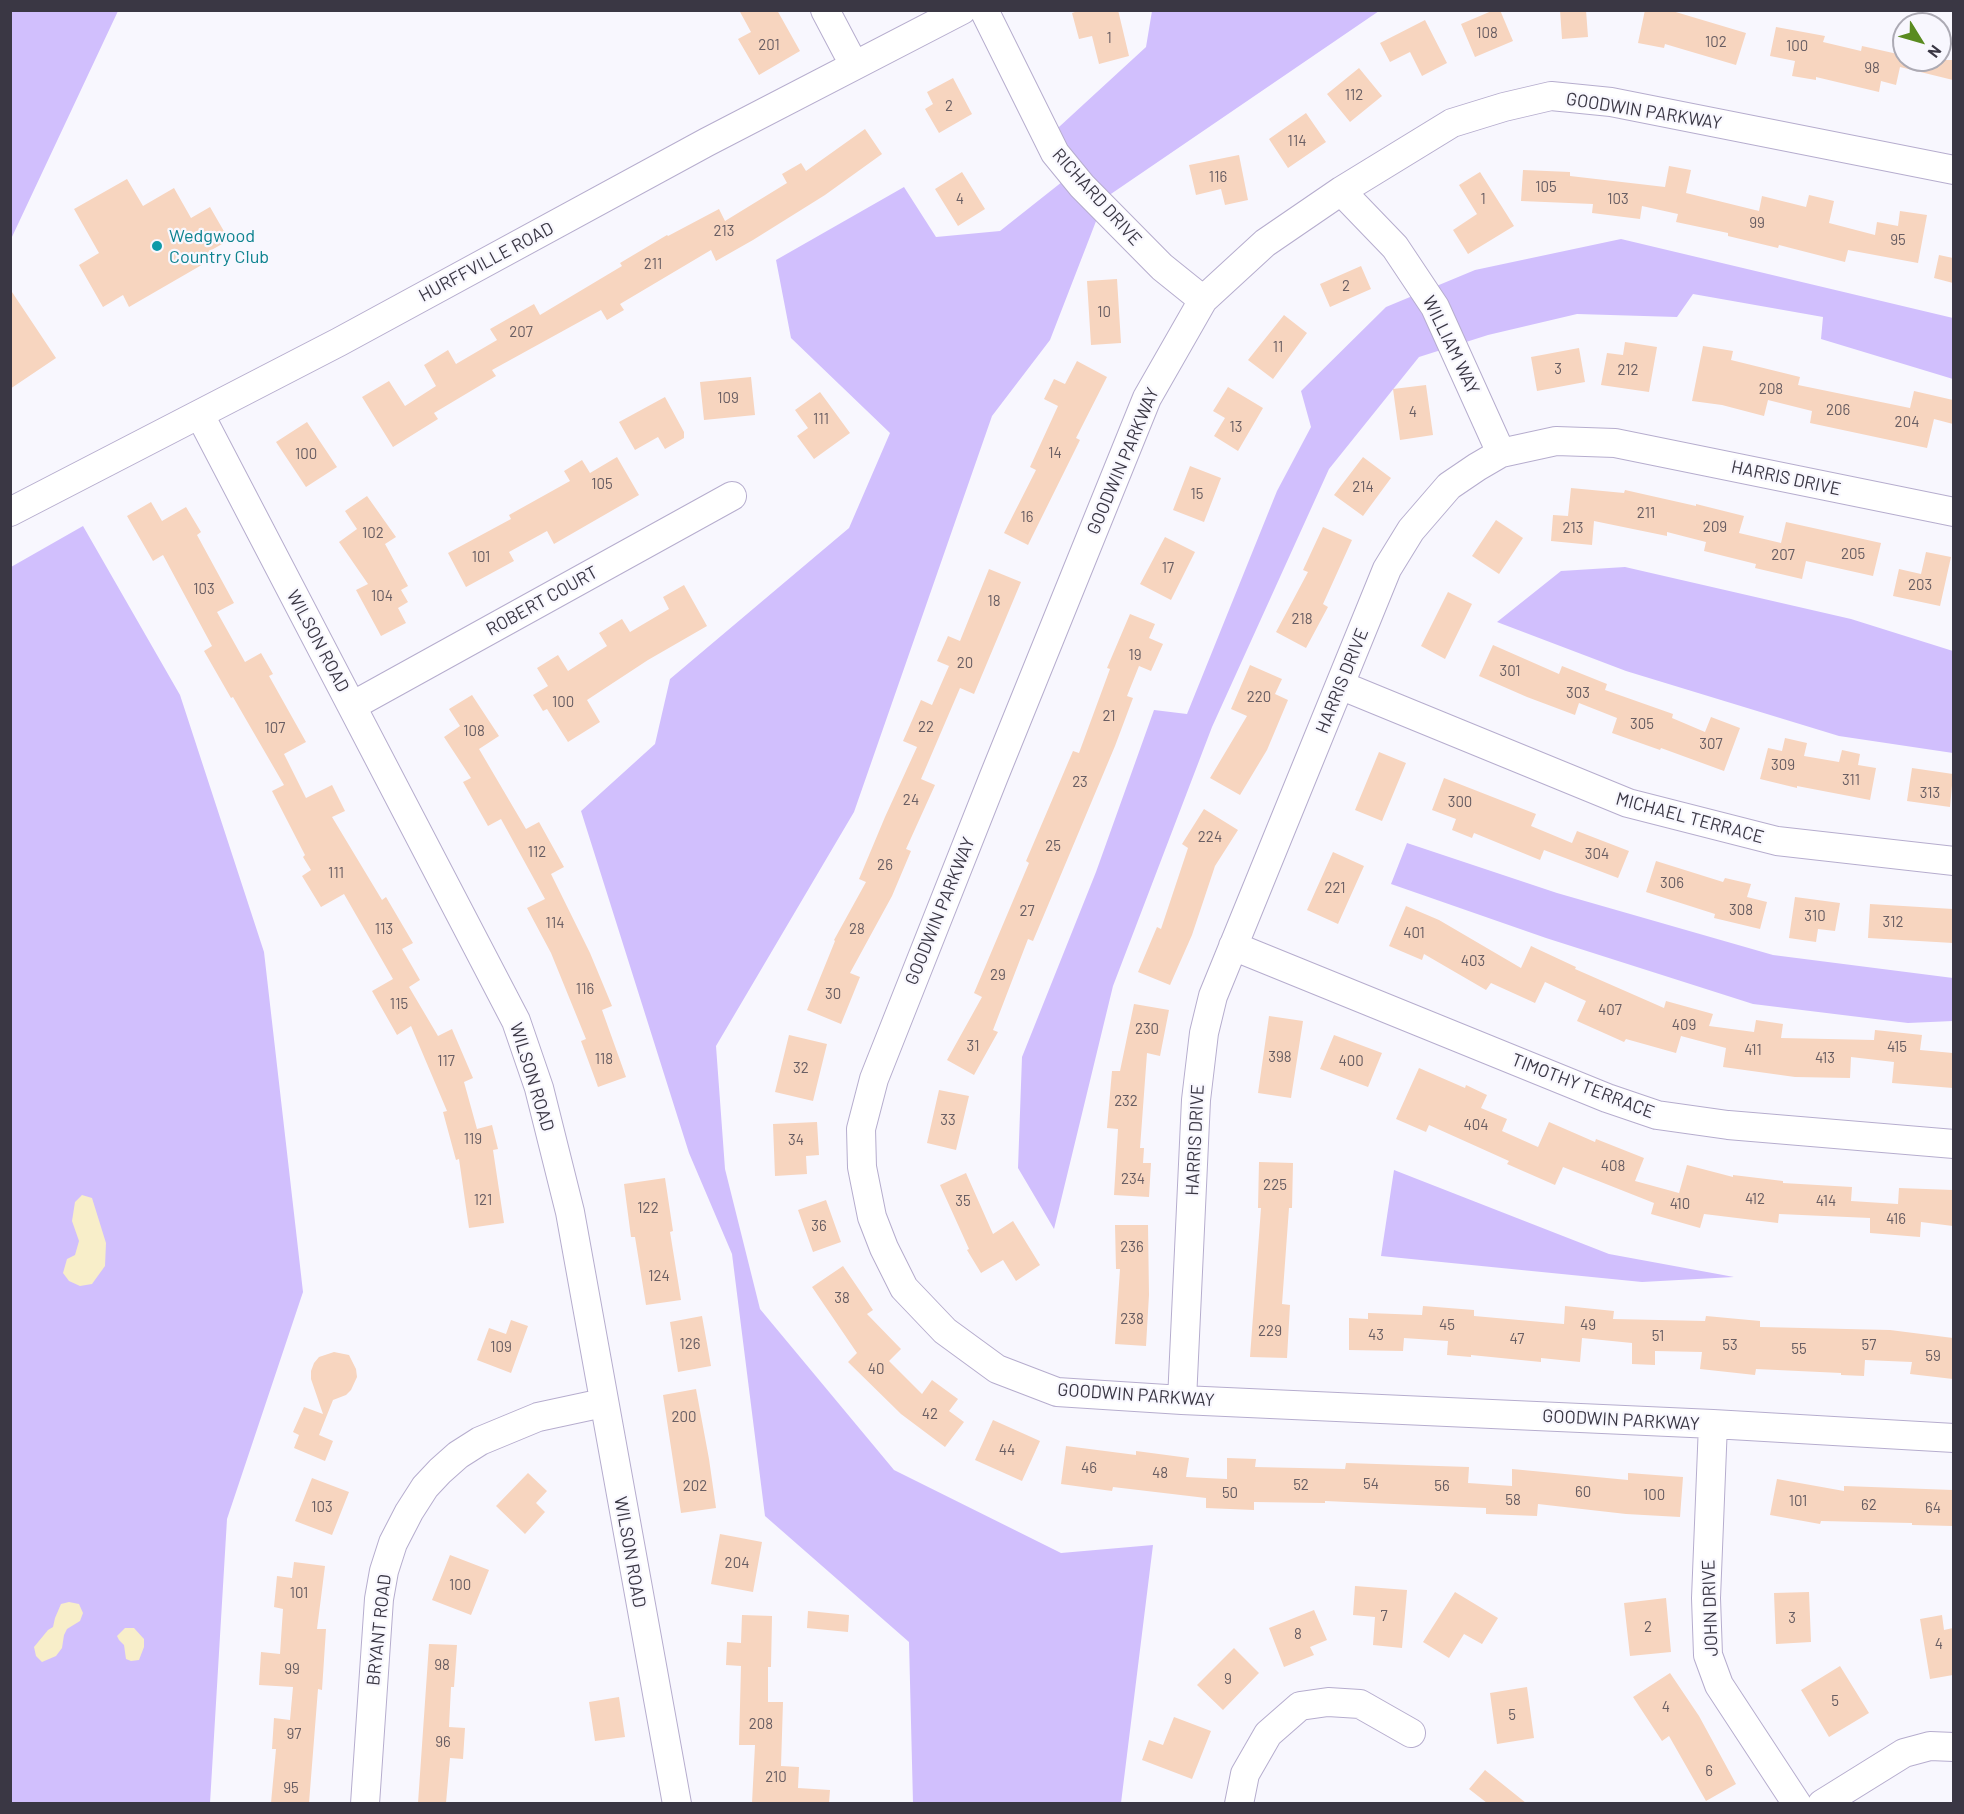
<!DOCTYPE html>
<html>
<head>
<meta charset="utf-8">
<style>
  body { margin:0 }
  #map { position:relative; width:1964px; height:1814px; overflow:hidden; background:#f8f7fe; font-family:Barlow,sans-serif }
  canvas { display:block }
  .frame { position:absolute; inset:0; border:12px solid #3a3744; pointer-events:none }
  .north { position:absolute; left:1892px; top:12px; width:60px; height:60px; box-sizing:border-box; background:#f8f7fe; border:2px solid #acaab4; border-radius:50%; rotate:127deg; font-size:16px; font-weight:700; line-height:24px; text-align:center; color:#3a3744 }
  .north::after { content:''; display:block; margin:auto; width:21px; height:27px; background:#5a8b20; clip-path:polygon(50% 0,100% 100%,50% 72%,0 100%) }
</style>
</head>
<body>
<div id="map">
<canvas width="1964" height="1814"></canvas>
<div class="frame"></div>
<div class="north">N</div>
</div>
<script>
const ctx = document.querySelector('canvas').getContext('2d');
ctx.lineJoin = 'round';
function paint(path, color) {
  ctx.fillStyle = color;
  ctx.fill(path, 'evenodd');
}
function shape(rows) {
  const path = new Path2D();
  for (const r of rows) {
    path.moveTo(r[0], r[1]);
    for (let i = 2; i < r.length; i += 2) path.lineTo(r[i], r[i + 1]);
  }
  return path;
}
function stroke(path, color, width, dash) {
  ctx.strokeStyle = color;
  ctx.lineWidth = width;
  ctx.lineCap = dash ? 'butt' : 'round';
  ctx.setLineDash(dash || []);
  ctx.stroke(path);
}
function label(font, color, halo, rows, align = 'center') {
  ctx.font = font + ' Barlow,sans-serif';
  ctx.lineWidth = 4.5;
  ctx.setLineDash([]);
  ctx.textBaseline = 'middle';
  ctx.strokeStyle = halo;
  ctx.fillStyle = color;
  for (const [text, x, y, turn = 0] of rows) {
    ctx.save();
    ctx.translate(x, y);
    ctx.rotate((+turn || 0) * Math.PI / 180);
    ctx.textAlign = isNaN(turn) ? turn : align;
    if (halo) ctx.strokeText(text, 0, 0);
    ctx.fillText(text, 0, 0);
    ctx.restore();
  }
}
paint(shape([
  [10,11,118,11,11,239,10,239],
  [1152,11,1379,11,1105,198,1050,340,992,416,854,812,716,1046,725,1169,760,1309,894,1470,1061,1553,1153,1545,1121,1803,913,1803,909,1642,765,1516,732,1254,689,1153,581,811,655,744,670,679,849,528,890,433,791,338,776,260,904,187,936,237,1000,231,1072,174,1047,138,1146,47],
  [1621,239,1953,318,1953,379,1821,339,1823,317,1693,294,1677,317,1577,314,1488,335,1419,357,1329,469,1212,727,1113,986,1054,1229,1018,1168,1022,1057,1096,872,1154,710,1187,714,1277,491,1311,427,1301,391,1386,307,1475,270],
  [83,526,180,695,264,952,303,1292,227,1519,210,1803,11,1803,11,567],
  [1625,567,1851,619,1953,651,1953,753,1839,736,1626,671,1497,622,1561,571],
  [1407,843,1557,893,1773,955,1953,978,1953,1021,1908,1023,1753,1004,1546,938,1391,884],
  [1394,1170,1609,1254,1734,1277,1642,1282,1381,1256]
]), '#d1bffd');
paint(shape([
  [82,1195,92,1198,106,1243,105,1266,92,1284,80,1286,69,1281,63,1273,67,1259,75,1255,79,1241,72,1221,75,1202],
  [69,1602,79,1604,83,1613,80,1621,67,1629,64,1635,62,1648,56,1656,42,1662,36,1656,34,1647,48,1630,53,1627,55,1618,61,1604],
  [125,1628,134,1628,144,1639,144,1647,139,1660,131,1661,126,1659,124,1645,119,1640,117,1636]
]), '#f8eec9');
paint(shape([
  [739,10,777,10,800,51,759,75,738,39,751,32],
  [1081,10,1118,10,1129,56,1099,64,1092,36,1079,39,1072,13],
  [1494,10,1500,10,1513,41,1475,57,1461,24],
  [1560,10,1586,10,1588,37,1562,39],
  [1645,10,1669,10,1746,33,1736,65,1665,44,1664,48,1638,43],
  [1425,20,1447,63,1422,76,1410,52,1390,62,1380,43],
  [1776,27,1825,36,1823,42,1861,51,1862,46,1902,55,1901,60,1953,60,1953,80,1900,67,1896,85,1881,81,1879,92,1816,77,1816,80,1792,76,1795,61,1770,56],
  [1359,68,1382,96,1350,122,1327,94],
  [953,78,972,114,939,133,925,109,933,104,927,92],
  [1306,113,1326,142,1288,168,1269,139],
  [865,129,882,154,825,195,753,240,716,261,711,250,620,304,624,310,607,320,601,310,492,370,496,376,434,413,438,419,393,447,362,397,389,381,405,406,436,386,424,365,448,350,456,364,497,340,490,329,534,304,540,315,622,266,620,263,667,235,668,236,719,209,725,221,787,183,782,174,801,163,806,171],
  [1239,155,1248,200,1225,205,1221,189,1196,195,1189,165],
  [1669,166,1691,170,1686,193,1759,211,1762,196,1806,207,1809,195,1834,201,1829,223,1875,235,1877,222,1898,226,1900,211,1927,215,1918,263,1848,250,1845,262,1779,245,1778,248,1728,236,1728,233,1676,222,1678,214,1642,206,1640,219,1592,213,1593,204,1521,201,1523,170,1570,172,1570,176,1665,187],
  [962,172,985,209,958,226,935,189],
  [1480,172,1514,226,1468,254,1453,230,1477,214,1459,185],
  [127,179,143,206,174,188,191,218,210,207,229,240,208,252,212,259,129,307,123,295,103,307,79,265,99,253,74,209],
  [1939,255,1953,258,1953,283,1934,278],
  [1361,266,1371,289,1330,307,1320,284],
  [1117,279,1121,343,1091,345,1087,281],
  [10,289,56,358,10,389],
  [1284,315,1307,333,1273,379,1248,360],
  [1625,342,1657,347,1649,392,1601,385,1607,353,1623,355],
  [1703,346,1733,351,1731,360,1800,377,1798,385,1910,408,1914,391,1953,400,1953,424,1934,419,1927,448,1810,423,1812,411,1768,400,1764,416,1722,405,1692,401],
  [1579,348,1585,382,1537,391,1531,357],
  [1077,361,1107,377,1076,438,1080,440,1028,545,1004,533,1036,470,1030,467,1058,406,1044,399,1054,379,1065,384],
  [751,377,755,415,704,420,700,382],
  [1426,385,1433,435,1400,440,1393,389],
  [1228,387,1263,408,1238,451,1214,436,1225,418,1213,411],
  [820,392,850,433,814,459,797,436,808,428,795,410],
  [665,397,684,432,684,438,665,449,658,437,635,450,619,422],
  [307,422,337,467,306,487,276,442],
  [617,457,639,495,554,544,547,531,509,552,514,561,466,587,448,553,511,519,509,515,570,481,564,471,582,460,590,473],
  [1363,457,1391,478,1363,516,1334,495],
  [1190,466,1221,478,1204,522,1173,510],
  [1571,488,1624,493,1625,490,1696,506,1696,504,1744,516,1739,533,1781,543,1786,522,1881,543,1873,576,1806,561,1802,579,1755,568,1756,564,1704,551,1706,542,1667,532,1667,536,1594,521,1592,545,1551,541,1553,515,1568,516],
  [367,496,396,537,385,544,408,586,401,590,408,602,398,608,406,623,381,636,356,590,368,584,339,542,357,529,345,511],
  [151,502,162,521,186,507,201,532,197,535,234,603,217,612,245,662,261,653,273,674,269,676,306,742,284,754,306,798,332,785,345,811,332,817,382,900,386,897,413,943,402,949,420,980,409,987,438,1036,452,1029,473,1078,464,1082,477,1129,492,1125,498,1149,493,1150,504,1223,469,1228,459,1159,456,1160,443,1112,447,1111,411,1026,397,1035,372,991,393,979,344,894,321,907,302,876,311,870,303,857,305,855,272,791,284,785,233,697,231,698,204,651,212,646,163,555,153,561,127,516],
  [1496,520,1523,538,1499,574,1472,556],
  [1323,527,1352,540,1323,604,1328,607,1306,648,1276,632,1308,572,1303,570],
  [1165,537,1195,552,1171,600,1140,584],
  [1926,552,1951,557,1940,606,1893,596,1899,569,1921,574],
  [989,569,1021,582,974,694,960,688,921,779,935,785,906,849,911,851,892,896,850,973,860,977,841,1024,807,1010,835,941,834,940,866,882,859,879,885,817,917,747,903,741,921,700,932,705,949,666,937,661,948,636,960,641],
  [684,585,707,626,648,660,587,700,600,722,568,742,547,709,543,711,533,695,548,686,537,668,558,655,568,671,607,646,599,633,622,619,630,632,669,609,663,597],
  [1448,592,1472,604,1445,659,1421,646],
  [1130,614,1155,624,1149,638,1163,644,1151,671,1139,666,1127,696,1133,698,1115,746,1033,941,1028,939,993,1030,998,1032,974,1075,947,1060,982,997,974,993,1029,863,1026,861,1073,751,1079,753,1110,669,1107,668],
  [1493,645,1559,674,1562,666,1607,684,1605,690,1673,714,1672,718,1705,732,1711,717,1740,728,1724,771,1661,748,1660,750,1612,733,1617,718,1579,703,1575,715,1527,697,1479,676],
  [1250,665,1282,679,1275,694,1288,700,1267,750,1240,795,1210,778,1247,716,1231,709],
  [472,695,499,736,479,749,526,829,539,822,564,867,551,874,590,953,612,1006,602,1010,626,1077,598,1087,581,1041,586,1039,551,953,527,908,545,899,501,819,488,826,463,782,471,778,444,737,460,726,449,709],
  [1785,738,1807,743,1804,756,1839,762,1842,750,1860,754,1858,765,1876,768,1870,800,1797,786,1797,788,1760,779,1768,748,1782,751],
  [1379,752,1406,763,1382,821,1355,810],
  [1912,768,1953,774,1950,807,1907,801],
  [1444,778,1536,814,1531,826,1572,843,1577,831,1629,851,1618,878,1544,850,1540,860,1474,833,1472,838,1452,830,1456,819,1432,810],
  [1204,809,1238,830,1215,866,1192,935,1170,985,1138,972,1157,927,1161,929,1188,848,1182,844],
  [1333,852,1364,866,1338,924,1307,910],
  [1656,861,1723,882,1725,878,1751,884,1747,897,1767,902,1760,929,1714,918,1715,914,1646,892],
  [1795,897,1840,903,1835,931,1818,929,1816,942,1789,938],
  [1870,904,1953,909,1953,943,1868,938],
  [1406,906,1439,920,1521,968,1531,946,1576,967,1575,969,1664,1008,1666,1001,1713,1014,1709,1026,1754,1032,1756,1020,1783,1024,1781,1038,1874,1040,1875,1030,1922,1035,1920,1050,1953,1053,1953,1088,1892,1083,1894,1062,1851,1057,1850,1078,1795,1077,1723,1067,1726,1048,1681,1036,1676,1053,1626,1039,1624,1042,1577,1021,1586,1001,1545,982,1535,1003,1491,983,1486,990,1424,954,1422,960,1389,946],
  [1134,1004,1169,1010,1160,1056,1147,1053,1140,1148,1144,1148,1143,1163,1151,1163,1149,1197,1114,1195,1118,1129,1107,1128,1112,1071,1120,1071],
  [1269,1016,1303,1021,1291,1098,1258,1093],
  [789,1035,827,1044,813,1101,775,1092],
  [1334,1035,1382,1053,1368,1087,1320,1069],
  [1419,1068,1465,1088,1466,1085,1487,1095,1481,1108,1507,1119,1502,1131,1538,1147,1549,1122,1595,1142,1596,1139,1644,1158,1635,1181,1679,1193,1687,1165,1733,1177,1733,1175,1783,1181,1783,1183,1852,1187,1851,1201,1898,1204,1899,1188,1953,1190,1953,1226,1921,1222,1920,1237,1870,1233,1870,1218,1779,1214,1778,1223,1704,1214,1700,1228,1651,1214,1654,1203,1563,1167,1555,1185,1507,1164,1509,1161,1429,1125,1426,1132,1396,1119],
  [939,1090,969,1096,956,1150,927,1143],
  [817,1122,819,1155,806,1156,807,1174,775,1176,773,1124],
  [1259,1162,1293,1163,1292,1208,1289,1208,1282,1304,1290,1305,1287,1358,1250,1357,1261,1208,1258,1208],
  [966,1173,993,1234,1013,1221,1040,1265,1016,1281,1003,1260,981,1273,967,1250,969,1249,940,1185],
  [665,1178,673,1231,670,1232,681,1300,646,1305,635,1237,631,1237,624,1184],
  [826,1200,841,1242,813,1252,798,1210],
  [1115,1225,1148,1225,1149,1295,1146,1346,1115,1344,1120,1269,1116,1269],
  [843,1266,873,1310,867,1314,901,1349,889,1361,922,1394,932,1380,958,1399,949,1411,964,1422,945,1447,901,1414,848,1362,857,1353,812,1287],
  [1423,1306,1474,1310,1474,1316,1564,1324,1565,1306,1614,1311,1613,1319,1705,1321,1706,1316,1760,1321,1760,1327,1890,1330,1953,1338,1953,1379,1910,1374,1912,1362,1865,1360,1864,1376,1841,1375,1841,1373,1756,1369,1755,1375,1700,1369,1702,1352,1655,1351,1655,1365,1632,1364,1632,1343,1582,1338,1580,1362,1541,1358,1541,1362,1471,1355,1471,1357,1447,1355,1448,1341,1404,1338,1403,1351,1349,1350,1349,1318,1368,1319,1368,1313,1422,1315],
  [702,1316,711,1366,678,1372,670,1322],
  [511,1320,528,1326,511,1373,477,1360,489,1328,506,1334],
  [334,1352,349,1355,356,1369,357,1377,351,1390,346,1395,333,1400,319,1435,333,1441,325,1461,294,1448,299,1435,293,1432,304,1407,323,1414,311,1379,311,1371,314,1363,319,1357],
  [696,1389,709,1459,716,1508,681,1513,663,1395],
  [993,1420,1040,1441,1022,1481,975,1460],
  [1066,1446,1136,1455,1136,1451,1189,1458,1186,1477,1227,1479,1227,1458,1256,1459,1255,1467,1345,1469,1346,1463,1469,1467,1468,1483,1512,1486,1512,1469,1628,1480,1628,1473,1683,1477,1680,1517,1626,1514,1538,1504,1537,1516,1486,1514,1486,1508,1325,1501,1325,1503,1254,1502,1254,1510,1206,1508,1206,1498,1113,1487,1112,1491,1061,1484],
  [528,1473,547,1491,536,1503,545,1512,525,1534,496,1506],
  [312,1478,349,1492,332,1535,295,1521],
  [1777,1479,1844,1491,1844,1486,1953,1490,1953,1526,1912,1525,1912,1523,1821,1521,1820,1524,1770,1515],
  [720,1534,762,1542,753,1592,711,1584],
  [450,1555,489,1570,471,1615,432,1600],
  [294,1562,325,1566,317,1629,326,1629,322,1690,318,1689,309,1803,271,1803,276,1749,272,1749,274,1718,290,1720,293,1687,259,1685,261,1652,280,1654,283,1609,274,1607,277,1576,292,1578],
  [1355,1586,1407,1590,1402,1648,1373,1645,1375,1617,1353,1615],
  [1455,1592,1498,1618,1482,1644,1464,1634,1449,1658,1423,1642],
  [1809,1592,1811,1642,1776,1644,1774,1593],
  [1666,1598,1671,1652,1630,1656,1624,1603],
  [1314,1610,1327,1640,1310,1647,1314,1655,1284,1667,1269,1628],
  [808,1611,849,1615,848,1632,807,1628],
  [742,1615,772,1616,771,1667,768,1667,768,1702,783,1702,781,1766,799,1767,798,1788,830,1790,829,1803,752,1803,755,1745,739,1745,741,1666,726,1665,727,1642,741,1643],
  [1942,1615,1944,1630,1953,1628,1953,1675,1930,1679,1920,1619],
  [429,1644,457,1645,454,1687,451,1687,449,1727,465,1728,463,1759,450,1758,446,1803,418,1803],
  [1234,1648,1259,1673,1223,1710,1197,1685],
  [1840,1666,1869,1713,1829,1737,1801,1690],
  [1670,1673,1699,1716,1736,1784,1706,1801,1669,1736,1662,1741,1633,1697],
  [1527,1687,1534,1738,1497,1744,1490,1693],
  [619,1697,625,1737,595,1741,589,1702],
  [1174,1717,1211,1731,1192,1779,1142,1760,1149,1740,1163,1745],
  [1485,1770,1526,1803,1487,1803,1469,1789]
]), '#f7d5bf');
const minor = shape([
  [825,10,854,65],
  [984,10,1055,153,1082,186,1162,267,1203,300],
  [1954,170,1611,102,1551,96,1504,107,1452,123,1341,191,1265,243,1203,300,1147,398,994,776,874,1079,861,1129,862,1167,872,1217,884,1248,904,1288,945,1331,997,1369,1057,1392,1182,1400,1713,1424,1954,1438],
  [1341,191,1395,247,1435,307,1501,453],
  [200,415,516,1021,539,1088,570,1212,677,1804],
  [10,512,339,342,707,142,962,10],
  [1340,685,1628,803,1777,841,1954,861],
  [352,706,732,496],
  [1233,946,1607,1098,1657,1115,1728,1125,1954,1144],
  [1182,1400,1196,1100,1204,1033,1213,996,1387,569,1411,530,1449,486,1477,467,1501,453,1556,441,1615,443,1954,512],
  [1713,1424,1706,1598,1708,1655,1719,1685,1797,1804],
  [365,1804,379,1599,384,1571,393,1543,409,1512,425,1487,440,1471,458,1455,480,1441,538,1417,603,1403],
  [1239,1804,1245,1774,1268,1734,1300,1706,1328,1702,1360,1704,1411,1733],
  [1822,1804,1904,1753,1930,1746,1954,1747]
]);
stroke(minor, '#b6adce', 30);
stroke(minor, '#fff', 28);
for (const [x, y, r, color] of [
  [157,246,6,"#0f9aa8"]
]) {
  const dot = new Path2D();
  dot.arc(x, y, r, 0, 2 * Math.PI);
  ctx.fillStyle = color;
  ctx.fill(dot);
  stroke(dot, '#f8f7fe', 2);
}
label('15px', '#695e63', null, [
  ["108",1487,33],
  ["1",1109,38],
  ["102",1716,42],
  ["201",769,45],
  ["100",1797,46],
  ["98",1872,68],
  ["112",1354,95],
  ["2",949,106],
  ["114",1297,141],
  ["116",1218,177],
  ["105",1546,187],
  ["4",960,199],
  ["1",1483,199],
  ["103",1618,199],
  ["99",1757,223],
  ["213",724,231],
  ["95",1898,240],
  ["211",653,264],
  ["2",1346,286],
  ["10",1104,312],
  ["207",521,332],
  ["11",1278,347],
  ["3",1558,369],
  ["212",1628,370],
  ["208",1771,389],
  ["109",728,398],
  ["206",1838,410],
  ["4",1413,412],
  ["111",821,419],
  ["204",1907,422],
  ["13",1236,427],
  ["14",1055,453],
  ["100",306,454],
  ["105",602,484],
  ["214",1363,487],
  ["15",1197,494],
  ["211",1646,513],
  ["16",1027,517],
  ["209",1715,527],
  ["213",1573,528],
  ["102",373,533],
  ["205",1853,554],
  ["207",1783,555],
  ["101",481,557],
  ["17",1168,568],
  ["203",1920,585],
  ["103",204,589],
  ["104",382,596],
  ["18",994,601],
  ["218",1302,619],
  ["19",1135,655],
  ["20",965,663],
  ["301",1510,671],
  ["303",1578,693],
  ["220",1259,697],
  ["100",563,702],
  ["21",1109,716],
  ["305",1642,724],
  ["22",926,727],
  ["107",275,728],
  ["108",474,731],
  ["307",1711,744],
  ["309",1783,765],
  ["311",1851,780],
  ["23",1080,782],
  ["313",1930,793],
  ["24",911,800],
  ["300",1460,802],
  ["224",1210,837],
  ["25",1053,846],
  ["112",537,852],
  ["304",1597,854],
  ["26",885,865],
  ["111",336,873],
  ["306",1672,883],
  ["221",1335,888],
  ["308",1741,910],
  ["27",1027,911],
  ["310",1815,916],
  ["312",1893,922],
  ["114",555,923],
  ["113",384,929],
  ["28",857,929],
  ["401",1414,933],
  ["403",1473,961],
  ["29",998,975],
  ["116",585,989],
  ["30",833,994],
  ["115",399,1004],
  ["407",1610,1010],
  ["409",1684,1025],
  ["230",1147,1029],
  ["31",973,1046],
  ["415",1897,1047],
  ["411",1753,1050],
  ["398",1280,1057],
  ["413",1825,1058],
  ["118",604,1059],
  ["117",446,1061],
  ["400",1351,1061],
  ["32",801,1068],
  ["232",1126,1101],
  ["33",948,1120],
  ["404",1476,1125],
  ["119",473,1139],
  ["34",796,1140],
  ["408",1613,1166],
  ["234",1133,1179],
  ["225",1275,1185],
  ["412",1755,1199],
  ["121",483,1200],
  ["35",963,1201],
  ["414",1826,1201],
  ["410",1680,1204],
  ["122",648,1208],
  ["416",1896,1219],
  ["36",819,1226],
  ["236",1132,1247],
  ["124",659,1276],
  ["38",842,1298],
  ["238",1132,1319],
  ["45",1447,1325],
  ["49",1588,1325],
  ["229",1270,1331],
  ["43",1376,1335],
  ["51",1658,1336],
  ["47",1517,1339],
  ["126",690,1344],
  ["53",1730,1345],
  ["57",1869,1345],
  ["109",501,1347],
  ["55",1799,1349],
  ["59",1933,1356],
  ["40",876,1369],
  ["42",930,1414],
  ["200",684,1417],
  ["44",1007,1450],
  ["46",1089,1468],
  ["48",1160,1473],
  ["54",1371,1484],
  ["52",1301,1485],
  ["202",695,1486],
  ["56",1442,1486],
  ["60",1583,1492],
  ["50",1230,1493],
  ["100",1654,1495],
  ["58",1513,1500],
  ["101",1798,1501],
  ["62",1869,1505],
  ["103",322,1507],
  ["64",1933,1508],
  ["204",737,1563],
  ["100",460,1585],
  ["101",299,1593],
  ["7",1384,1616],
  ["3",1792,1618],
  ["2",1648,1627],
  ["8",1298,1634],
  ["4",1939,1644],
  ["98",442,1665],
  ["99",292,1669],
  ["9",1228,1679],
  ["5",1835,1701],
  ["4",1666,1707],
  ["5",1512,1715],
  ["208",761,1724],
  ["97",294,1734],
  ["96",443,1742],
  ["6",1709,1771],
  ["210",776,1777],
  ["95",291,1788]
]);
label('18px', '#3a3744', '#f8f7fe', [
  ["GOODWIN PARKWAY",1644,111,9],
  ["RICHARD DRIVE",1097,197,48],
  ["HURFFVILLE ROAD",486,262,-28],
  ["WILLIAM WAY",1451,345,64],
  ["GOODWIN PARKWAY",1123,461,-67],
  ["HARRIS DRIVE",1786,478,12],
  ["ROBERT COURT",542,601,-29],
  ["WILSON ROAD",318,641,62],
  ["HARRIS DRIVE",1342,681,-68],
  ["MICHAEL TERRACE",1690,818,15],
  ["GOODWIN PARKWAY",940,911,-68],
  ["WILSON ROAD",532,1077,73],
  ["TIMOTHY TERRACE",1583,1086,21],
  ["HARRIS DRIVE",1195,1140,-87],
  ["GOODWIN PARKWAY",1136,1395,4],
  ["GOODWIN PARKWAY",1621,1420,3],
  ["WILSON ROAD",630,1552,80],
  ["JOHN DRIVE",1710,1608,-92],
  ["BRYANT ROAD",379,1630,-84]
]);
label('18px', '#0d838f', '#f8f7fe', [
  ["Wedgwood",169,236],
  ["Country Club",169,257]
], 'left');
</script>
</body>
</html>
